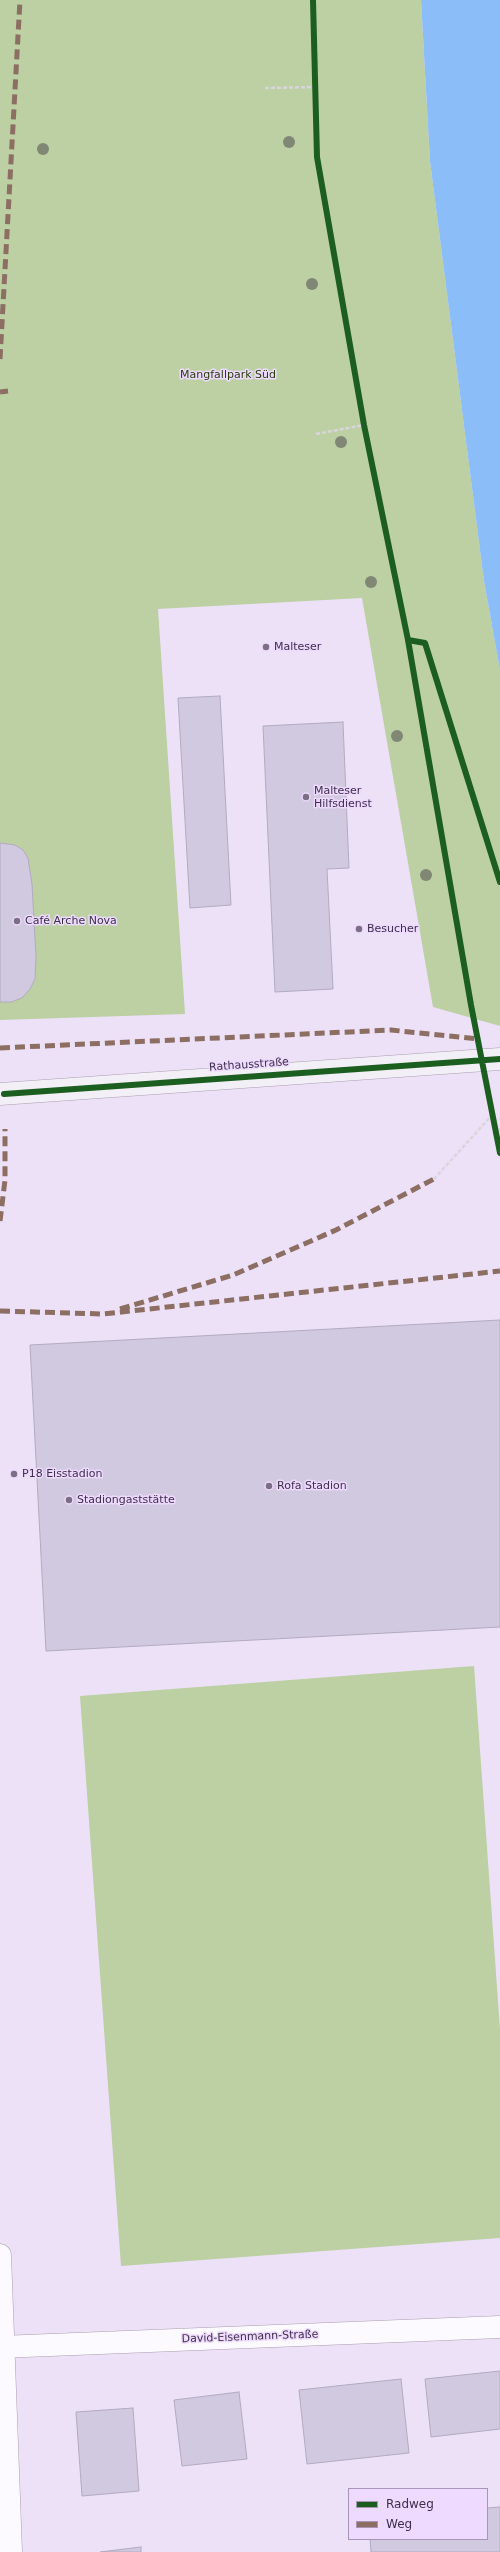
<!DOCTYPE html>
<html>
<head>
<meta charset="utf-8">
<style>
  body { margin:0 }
  #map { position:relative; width:500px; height:2552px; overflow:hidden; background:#ede1f7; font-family:"DejaVu Sans",sans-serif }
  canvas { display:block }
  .legend { position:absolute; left:348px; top:2488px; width:140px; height:52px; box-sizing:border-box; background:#eed9ff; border:1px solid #a795b6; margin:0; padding:5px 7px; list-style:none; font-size:12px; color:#3d3048 }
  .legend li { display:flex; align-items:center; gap:8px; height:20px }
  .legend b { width:20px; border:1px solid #a795b6 }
</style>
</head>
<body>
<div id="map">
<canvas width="500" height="2552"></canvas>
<ul class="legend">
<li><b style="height:5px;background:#1b5e20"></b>Radweg</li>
<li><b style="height:5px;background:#8d6e63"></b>Weg</li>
</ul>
</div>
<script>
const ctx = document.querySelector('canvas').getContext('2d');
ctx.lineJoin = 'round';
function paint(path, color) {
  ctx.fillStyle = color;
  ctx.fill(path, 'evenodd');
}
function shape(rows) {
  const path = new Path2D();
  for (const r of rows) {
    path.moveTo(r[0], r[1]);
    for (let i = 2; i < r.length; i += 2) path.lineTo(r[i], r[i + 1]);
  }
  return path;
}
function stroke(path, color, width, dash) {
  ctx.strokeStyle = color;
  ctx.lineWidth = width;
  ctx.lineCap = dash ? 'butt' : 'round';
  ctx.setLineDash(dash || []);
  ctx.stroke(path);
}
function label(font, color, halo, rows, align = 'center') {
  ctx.font = font + ' "DejaVu Sans",sans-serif';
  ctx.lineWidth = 3;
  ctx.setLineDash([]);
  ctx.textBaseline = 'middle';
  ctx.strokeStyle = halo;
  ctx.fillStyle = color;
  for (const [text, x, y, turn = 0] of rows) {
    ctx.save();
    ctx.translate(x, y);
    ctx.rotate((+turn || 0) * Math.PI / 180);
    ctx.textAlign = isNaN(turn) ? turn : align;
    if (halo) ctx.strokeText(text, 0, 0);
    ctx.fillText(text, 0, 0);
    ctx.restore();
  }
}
paint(shape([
  [0,0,421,0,430,161,484,581,500,670,500,1026,433,1007,362,598,158,609,185,1014,0,1020],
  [474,1666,500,2029,500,2238,121,2266,80,1696]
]), '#bcd0a4');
paint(shape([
  [421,0,500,0,500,670,484,581,430,161]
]), '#8bbdf8');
const building = shape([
  [220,696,231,905,190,908,178,698,220,696],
  [343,722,349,868,327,869,333,989,275,992,263,726,343,722],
  [0,843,15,845,23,850,28,858,32,884,36,957,35,979,30,989,22,998,11,1002,0,1002,0,843],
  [500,1320,500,1627,46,1651,30,1345,500,1320],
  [500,2371,500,2429,431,2437,425,2379,500,2371],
  [401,2379,409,2453,307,2464,299,2390,401,2379],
  [239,2392,247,2459,182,2466,174,2400,239,2392],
  [133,2408,139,2491,82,2496,76,2412,133,2408],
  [500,2507,500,2552,371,2552,370,2539,487,2539,487,2508,500,2507],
  [141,2547,141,2552,100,2552,141,2547]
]);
paint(building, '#d1c9df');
stroke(building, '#b2abc0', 1);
const minor = shape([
  [0,2255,11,2552],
  [0,2347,500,2327]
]);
const secondary = shape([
  [0,1094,500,1059]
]);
stroke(minor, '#a99eb2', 23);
stroke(secondary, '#a99eb2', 23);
stroke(shape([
  [265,88,314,87],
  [316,434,364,425],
  [496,1131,500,1130],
  [434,1179,493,1114]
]), '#d9d5dd', 2.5, [4, 2]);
stroke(minor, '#fcfafe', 22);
stroke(secondary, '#f3eff6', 22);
stroke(shape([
  [0,359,20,0],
  [0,392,8,391],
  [0,1048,391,1030,478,1039],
  [0,1221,5,1180,5,1129],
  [120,1309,233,1275,336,1230,434,1179],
  [0,1311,103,1314,500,1271]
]), '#8d6e63', 5, [10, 5]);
stroke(shape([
  [313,0,317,157,364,425,408,640,471,1005,500,1153],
  [408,640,425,643,500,882],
  [4,1094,500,1059]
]), '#1b5e20', 6);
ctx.fillStyle = '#808775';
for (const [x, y] of [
  [289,142],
  [43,149],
  [312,284],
  [341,442],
  [371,582],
  [397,736],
  [426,875]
]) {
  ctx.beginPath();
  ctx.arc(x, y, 6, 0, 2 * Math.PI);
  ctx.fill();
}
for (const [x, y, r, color] of [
  [266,647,4,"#7b6e85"],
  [306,797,4,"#7b6e85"],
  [17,921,4,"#7b6e85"],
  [359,929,4,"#7b6e85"],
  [14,1474,4,"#7b6e85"],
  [269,1486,4,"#7b6e85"],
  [69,1500,4,"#7b6e85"]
]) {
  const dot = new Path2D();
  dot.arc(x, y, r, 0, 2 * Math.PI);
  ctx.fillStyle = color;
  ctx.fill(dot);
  stroke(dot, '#eed9ff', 1.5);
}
label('11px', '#273d0a', '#eed9ff', [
  ["Mangfallpark Süd",228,375]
]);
label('11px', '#3d3048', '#eed9ff', [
  ["Malteser",274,647],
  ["Malteser",314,791],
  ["Hilfsdienst",314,804],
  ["Café Arche Nova",25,921],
  ["Besucher",367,929],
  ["P18 Eisstadion",22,1474],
  ["Rofa Stadion",277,1486],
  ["Stadiongaststätte",77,1500]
], 'left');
label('11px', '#3d3048', '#eed9ff', [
  ["Rathausstraße",249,1065,-4],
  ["David-Eisenmann-Straße",250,2337,-2]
]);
</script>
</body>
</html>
